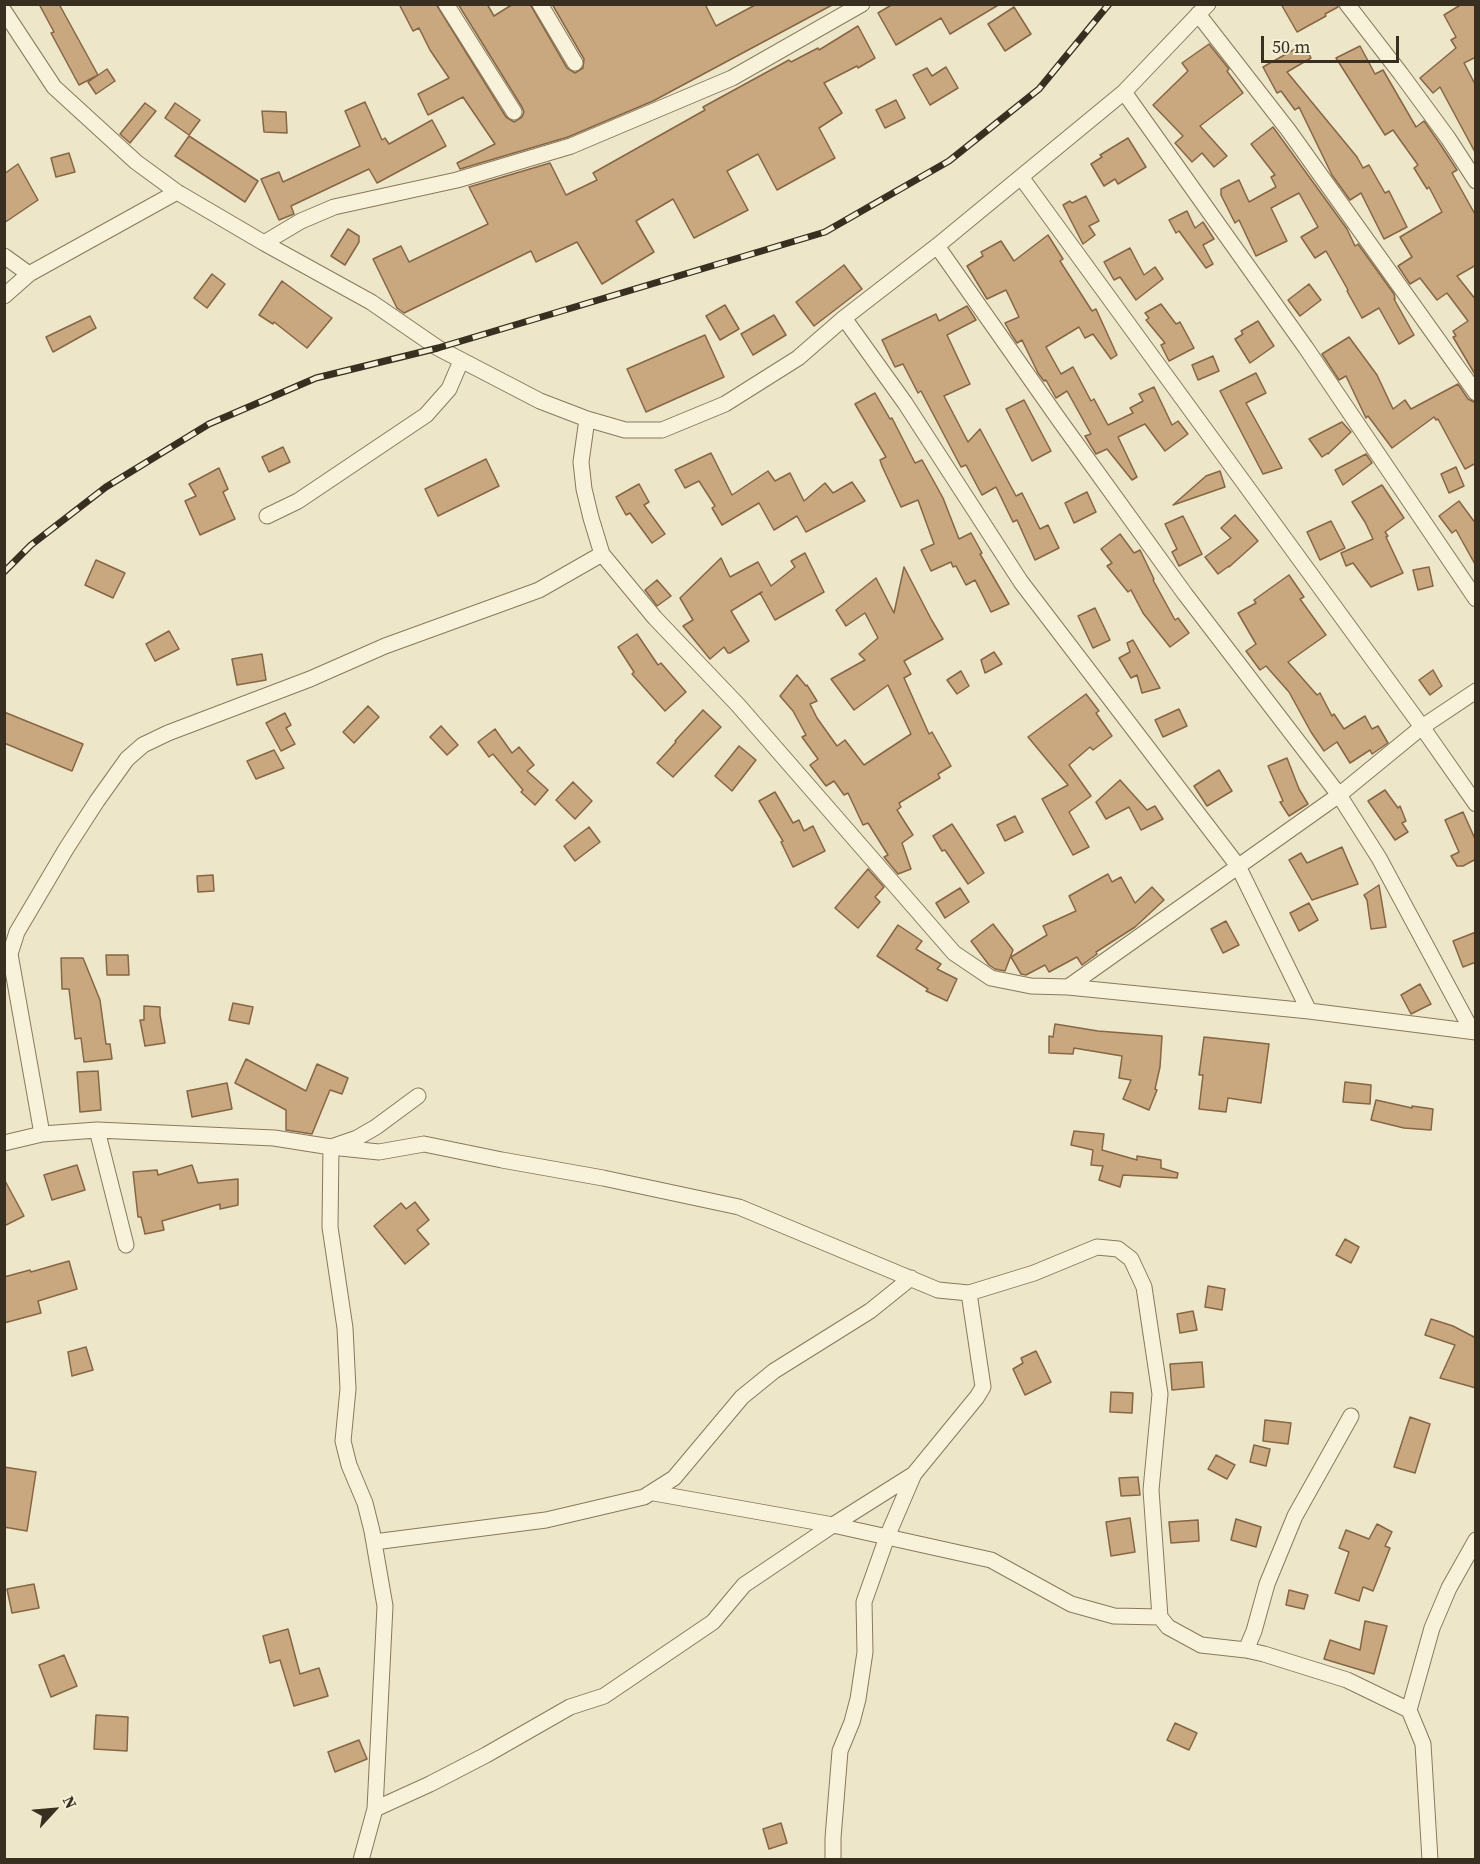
<!DOCTYPE html>
<html>
<head>
<meta charset="utf-8">
<style>
  body { margin:0 }
  #map { position:relative; width:1480px; height:1864px; overflow:hidden; background:#ede6c8; font-family:"Source Serif 4",serif }
  canvas { display:block }
  .frame { position:absolute; inset:0; border:6px solid #392f20; pointer-events:none }
  .north { position:absolute; left:24px; top:1780px; width:60px; height:60px; -webkit-text-stroke:4px #f4efd7; paint-order:stroke; rotate:64deg; font-size:16px; font-weight:700; line-height:24px; text-align:center; color:#392f20 }
  .north::after { content:''; display:block; margin:auto; width:21px; height:27px; background:#392f20; clip-path:polygon(50% 0,100% 100%,50% 72%,0 100%) }
  .scale { position:absolute; left:1261px; top:36px; width:138px; height:27px; box-sizing:border-box; border:3px solid #392f20; border-top:0; padding-left:8px; font-size:18px; line-height:21px; white-space:nowrap; color:#392f20; -webkit-text-stroke:4px #f4efd7; paint-order:stroke }
</style>
</head>
<body>
<div id="map">
<canvas width="1480" height="1864"></canvas>
<div class="frame"></div>
<div class="north">N</div>
<div class="scale">50 m</div>
</div>
<script>
const ctx = document.querySelector('canvas').getContext('2d');
ctx.lineJoin = 'round';
function paint(path, color) {
  ctx.fillStyle = color;
  ctx.fill(path, 'evenodd');
}
function shape(rows) {
  const path = new Path2D();
  for (const r of rows) {
    path.moveTo(r[0], r[1]);
    for (let i = 2; i < r.length; i += 2) path.lineTo(r[i], r[i + 1]);
  }
  return path;
}
function stroke(path, color, width, dash) {
  ctx.strokeStyle = color;
  ctx.lineWidth = width;
  ctx.lineCap = dash ? 'butt' : 'round';
  ctx.setLineDash(dash || []);
  ctx.stroke(path);
}
const building = shape([
  [39,4,59,4,98,75,79,85,51,33,54,32,39,4],
  [399,4,436,4,506,117,514,122,522,117,524,112,522,107,458,4,487,4,494,16,513,4,530,4,567,68,575,73,583,68,584,59,552,4,705,4,716,26,757,4,834,4,653,101,568,137,460,169,457,163,495,144,463,97,428,115,418,94,449,78,430,50,419,28,413,31,399,4],
  [893,4,1000,4,950,34,941,18,896,45,878,13,893,4],
  [1281,4,1337,4,1338,7,1325,14,1326,16,1297,32,1281,4],
  [1462,4,1476,4,1476,57,1464,63,1476,86,1476,154,1440,87,1433,93,1420,78,1456,48,1451,40,1456,37,1444,15,1462,4],
  [1014,7,1031,34,1005,51,988,24,1014,7],
  [858,26,875,58,858,68,857,66,824,83,842,113,819,128,835,158,777,190,758,154,727,171,748,210,694,238,673,199,636,221,654,252,602,284,577,242,536,262,531,251,404,313,397,308,373,259,401,246,409,262,488,224,469,187,550,163,566,195,597,180,593,173,705,110,703,107,789,60,791,62,818,48,819,50,858,26],
  [1209,44,1229,69,1227,71,1243,93,1200,126,1227,156,1214,167,1202,153,1192,162,1175,143,1183,136,1153,105,1188,71,1182,63,1209,44],
  [1304,44,1311,58,1287,72,1357,157,1363,168,1369,165,1385,193,1389,191,1407,227,1384,239,1361,193,1350,200,1332,175,1299,107,1295,110,1281,91,1277,93,1263,67,1304,44],
  [1360,46,1375,74,1383,70,1416,127,1424,121,1440,144,1457,170,1452,173,1476,216,1476,265,1457,276,1476,300,1476,376,1453,337,1456,336,1453,331,1468,321,1447,293,1437,300,1420,278,1410,284,1398,266,1412,257,1400,237,1442,212,1429,187,1427,189,1414,168,1418,165,1393,130,1385,135,1336,58,1360,46],
  [946,67,958,88,930,105,913,75,927,68,932,76,946,67],
  [107,69,115,81,96,94,88,82,107,69],
  [896,100,905,118,885,128,876,110,896,100],
  [365,102,382,140,385,138,389,144,432,120,446,146,377,183,369,169,291,206,294,214,279,220,261,179,279,172,283,182,360,146,345,111,365,102],
  [145,103,156,111,130,143,120,134,145,103],
  [175,103,200,120,189,135,165,118,175,103],
  [262,111,286,112,287,133,264,132,262,111],
  [1273,127,1347,229,1355,246,1358,244,1394,294,1395,299,1394,299,1414,335,1399,344,1379,308,1362,318,1347,291,1348,290,1326,251,1315,258,1301,237,1318,227,1299,193,1271,208,1287,241,1256,256,1239,220,1235,223,1221,195,1221,189,1239,180,1249,202,1276,187,1271,177,1275,175,1251,144,1273,127],
  [189,136,258,181,245,202,175,156,189,136],
  [1128,138,1146,167,1118,184,1115,179,1104,186,1091,164,1102,157,1100,155,1128,138],
  [69,153,75,172,56,177,51,158,69,153],
  [18,164,38,200,4,223,4,174,18,164],
  [1086,196,1099,221,1089,226,1095,235,1083,244,1063,205,1070,201,1072,203,1086,196],
  [1187,211,1195,228,1203,222,1214,239,1203,245,1213,264,1206,268,1179,231,1176,233,1169,220,1187,211],
  [348,229,359,236,359,242,345,265,331,256,348,229],
  [1048,235,1063,259,1060,261,1092,311,1096,309,1117,355,1111,359,1093,334,1085,338,1079,327,1046,347,1061,374,1073,367,1091,401,1094,399,1108,425,1133,413,1130,408,1143,401,1139,394,1154,387,1172,425,1178,421,1188,434,1165,451,1145,424,1118,437,1137,477,1132,480,1107,449,1096,454,1085,436,1091,434,1067,391,1056,398,1046,380,1044,381,1038,373,1022,340,1017,343,1011,334,1005,323,1019,317,1006,290,987,299,967,266,983,256,981,252,1001,241,1014,261,1048,235],
  [1130,248,1144,275,1155,267,1163,279,1136,300,1120,277,1114,280,1104,262,1130,248],
  [844,265,862,289,814,326,796,302,844,265],
  [212,274,225,284,207,308,194,298,212,274],
  [282,281,332,318,307,348,274,322,273,324,259,315,282,281],
  [1309,284,1321,300,1300,316,1288,300,1309,284],
  [1161,304,1176,324,1180,322,1194,348,1169,361,1161,345,1165,343,1146,320,1149,318,1145,313,1161,304],
  [725,305,739,329,720,340,706,316,725,305],
  [967,306,976,320,947,335,970,384,944,396,968,442,980,429,1016,496,1022,493,1040,529,1048,525,1059,548,1035,560,1017,520,1013,522,996,487,982,495,966,465,961,467,921,391,918,393,903,364,895,367,882,340,936,314,939,321,967,306],
  [774,315,786,335,753,355,741,334,774,315],
  [90,316,96,328,53,352,46,337,90,316],
  [1258,321,1274,346,1250,363,1235,339,1243,334,1241,331,1258,321],
  [705,335,724,377,646,412,627,369,705,335],
  [1349,337,1377,375,1393,409,1405,400,1411,409,1458,384,1468,399,1476,403,1476,463,1465,469,1438,419,1436,420,1434,417,1392,448,1368,416,1366,418,1346,376,1339,380,1322,354,1349,337],
  [1213,356,1219,371,1198,380,1192,365,1213,356],
  [1256,373,1266,393,1246,403,1282,468,1263,474,1220,391,1256,373],
  [875,393,890,419,892,418,915,463,922,460,943,498,959,539,971,533,982,553,980,554,1009,604,991,612,975,580,966,585,956,566,953,567,951,562,931,571,921,550,934,544,918,500,901,507,882,466,880,460,886,457,855,404,875,393],
  [1024,400,1051,451,1032,461,1006,409,1024,400],
  [1342,422,1351,432,1328,454,1328,453,1322,457,1309,439,1342,422],
  [283,447,290,462,269,472,262,457,283,447],
  [711,453,732,495,768,471,775,481,790,473,804,501,825,483,833,493,852,482,865,501,806,532,797,516,774,530,759,503,722,525,712,508,715,506,699,481,685,488,675,470,711,453],
  [1366,454,1372,463,1343,485,1335,470,1366,454],
  [486,459,499,486,438,516,425,489,486,459],
  [1456,467,1464,486,1449,493,1441,474,1456,467],
  [219,468,228,489,223,492,235,519,200,535,185,501,196,496,189,484,219,468],
  [1220,471,1225,487,1173,505,1206,476,1220,471],
  [639,484,649,502,644,505,665,534,652,543,630,513,626,515,616,497,639,484],
  [1382,485,1404,518,1385,532,1388,536,1386,537,1403,573,1371,587,1353,563,1346,566,1341,553,1373,539,1365,522,1352,502,1382,485],
  [1087,492,1096,512,1074,523,1065,503,1087,492],
  [1459,501,1476,524,1476,566,1456,530,1452,533,1439,516,1459,501],
  [1235,515,1258,541,1229,567,1229,566,1218,574,1205,557,1231,538,1221,528,1235,515],
  [1183,516,1202,554,1179,566,1172,552,1177,549,1165,524,1183,516],
  [1331,521,1345,548,1320,560,1307,532,1331,521],
  [1120,534,1134,553,1140,550,1154,579,1153,580,1175,620,1178,618,1189,633,1170,647,1143,613,1131,590,1128,592,1107,566,1112,563,1101,549,1120,534],
  [805,553,824,592,775,620,760,593,762,592,731,611,749,641,730,653,728,653,724,647,710,659,683,626,693,620,680,598,721,558,730,577,758,562,771,586,795,567,791,561,805,553],
  [96,560,125,573,113,598,85,585,96,560],
  [904,567,931,619,943,639,904,661,911,674,904,678,929,734,932,732,951,766,938,774,940,778,899,803,901,807,897,810,913,835,902,843,911,869,898,874,884,857,888,855,868,823,863,825,848,793,844,795,834,781,826,786,810,765,818,759,802,737,806,735,793,711,780,696,797,675,806,686,807,685,817,701,810,704,817,718,837,746,845,740,864,765,911,734,888,685,854,710,831,679,865,660,859,654,878,638,865,613,846,626,836,610,876,578,894,613,904,567],
  [1429,567,1433,586,1418,590,1413,570,1429,567],
  [1289,575,1304,597,1300,599,1326,635,1288,662,1317,695,1320,693,1332,716,1334,714,1344,729,1365,716,1372,729,1378,726,1388,743,1372,754,1370,750,1350,763,1337,742,1324,751,1311,732,1289,692,1266,666,1260,670,1246,651,1256,644,1238,613,1256,603,1254,600,1289,575],
  [657,580,671,596,657,606,645,590,657,580],
  [1095,608,1110,640,1093,648,1078,616,1095,608],
  [169,631,179,649,155,661,146,644,169,631],
  [637,634,658,665,661,663,686,692,665,711,632,674,634,672,618,647,637,634],
  [1133,640,1160,688,1142,693,1137,675,1131,678,1119,658,1130,652,1127,643,1133,640],
  [994,652,1002,664,985,673,981,660,994,652],
  [262,654,266,680,237,685,232,659,262,654],
  [1433,670,1442,686,1430,695,1419,680,1433,670],
  [961,671,969,686,957,694,947,680,961,671],
  [1086,694,1099,711,1096,713,1112,736,1093,750,1090,747,1069,765,1091,796,1069,812,1089,847,1073,855,1042,799,1068,785,1028,737,1086,694],
  [368,706,379,717,354,743,343,732,368,706],
  [1179,709,1187,726,1163,737,1155,720,1179,709],
  [703,710,721,727,673,777,657,763,676,742,675,741,703,710],
  [4,712,83,744,72,771,4,743,4,712],
  [285,713,291,725,286,728,295,744,281,751,266,723,285,713],
  [441,726,458,745,447,755,430,737,441,726],
  [495,729,512,753,519,747,534,765,527,771,548,790,535,805,521,792,523,790,493,754,489,757,478,742,495,729],
  [739,746,756,760,732,791,715,776,739,746],
  [274,750,284,768,256,779,247,761,274,750],
  [1287,758,1299,789,1308,804,1289,816,1280,802,1283,801,1268,766,1287,758],
  [1219,770,1232,791,1207,806,1194,786,1219,770],
  [1120,780,1147,810,1155,806,1163,819,1141,830,1129,807,1106,819,1096,802,1120,780],
  [573,782,592,801,575,819,556,800,573,782],
  [1385,790,1398,808,1400,806,1406,821,1402,823,1408,832,1395,840,1368,801,1385,790],
  [775,792,793,823,799,820,804,831,813,826,825,851,793,867,781,842,783,841,759,801,775,792],
  [1463,812,1476,841,1476,859,1463,866,1457,866,1451,856,1459,852,1445,820,1463,812],
  [1015,816,1023,832,1005,841,997,825,1015,816],
  [952,824,984,873,968,884,945,850,942,851,933,836,952,824],
  [589,827,600,842,575,861,564,846,589,827],
  [1342,847,1358,884,1312,900,1289,860,1301,853,1307,863,1342,847],
  [868,869,884,887,875,897,880,902,858,928,835,908,868,869],
  [1108,874,1112,882,1121,877,1135,903,1152,887,1164,900,1135,927,1096,952,1097,954,1082,965,1077,957,1049,972,1045,965,1026,975,1021,974,1011,957,1047,935,1043,926,1076,911,1069,896,1108,874],
  [213,875,214,891,198,892,197,876,213,875],
  [1379,885,1386,927,1371,929,1367,900,1364,895,1379,885],
  [960,888,969,902,945,918,936,903,960,888],
  [1309,903,1318,920,1299,931,1290,913,1309,903],
  [1226,921,1239,945,1223,953,1211,929,1226,921],
  [993,924,1013,950,1005,971,995,969,989,965,971,941,993,924],
  [898,925,922,941,916,949,941,964,937,969,957,979,947,1001,926,991,928,989,877,956,898,925],
  [1476,932,1476,962,1463,967,1453,941,1476,932],
  [106,955,128,955,129,975,107,975,106,955],
  [61,958,83,958,100,1000,106,1044,110,1044,112,1059,84,1062,81,1038,75,1039,69,989,62,989,61,958],
  [1420,984,1431,1004,1411,1014,1401,995,1420,984],
  [233,1003,253,1007,249,1024,229,1020,233,1003],
  [144,1006,160,1007,160,1015,165,1043,145,1046,140,1020,144,1020,144,1006],
  [1055,1024,1098,1031,1162,1036,1160,1067,1155,1089,1157,1090,1149,1110,1123,1099,1131,1080,1119,1078,1122,1056,1074,1048,1073,1054,1049,1053,1049,1036,1053,1037,1055,1024],
  [1204,1037,1269,1044,1261,1103,1228,1098,1226,1112,1199,1109,1203,1075,1199,1075,1204,1037],
  [246,1059,306,1091,317,1064,348,1078,342,1094,330,1090,312,1134,286,1130,286,1110,235,1083,246,1059],
  [98,1071,101,1110,80,1112,77,1072,98,1071],
  [1345,1082,1371,1085,1370,1104,1343,1102,1345,1082],
  [227,1083,232,1109,192,1117,187,1091,227,1083],
  [1376,1100,1412,1108,1412,1106,1433,1109,1431,1130,1404,1128,1371,1120,1376,1100],
  [1074,1131,1104,1134,1102,1150,1137,1160,1137,1156,1161,1160,1161,1168,1178,1173,1177,1178,1123,1175,1120,1187,1099,1180,1103,1166,1091,1165,1093,1150,1071,1145,1074,1131],
  [77,1165,85,1190,52,1200,44,1175,77,1165],
  [192,1165,198,1183,238,1179,238,1205,220,1209,220,1204,162,1221,164,1230,145,1234,141,1217,138,1217,133,1172,157,1170,158,1175,192,1165],
  [4,1179,24,1216,4,1226,4,1179],
  [415,1202,429,1220,417,1230,429,1244,405,1264,374,1226,401,1203,406,1209,415,1202],
  [1345,1239,1359,1247,1351,1263,1336,1255,1345,1239],
  [69,1261,77,1289,38,1301,41,1313,4,1323,4,1277,30,1270,31,1272,69,1261],
  [1208,1286,1225,1289,1222,1310,1205,1307,1208,1286],
  [1193,1311,1197,1330,1180,1333,1177,1314,1193,1311],
  [1431,1319,1453,1326,1476,1338,1476,1388,1440,1378,1455,1345,1425,1335,1431,1319],
  [86,1347,93,1370,72,1376,68,1352,86,1347],
  [1036,1351,1051,1382,1025,1395,1013,1369,1023,1363,1021,1358,1036,1351],
  [1202,1362,1204,1387,1172,1390,1170,1364,1202,1362],
  [1111,1392,1133,1393,1132,1413,1110,1412,1111,1392],
  [1410,1417,1430,1424,1415,1473,1394,1467,1410,1417],
  [1265,1420,1291,1423,1288,1444,1263,1441,1265,1420],
  [1254,1445,1270,1449,1266,1466,1250,1462,1254,1445],
  [1216,1455,1235,1465,1227,1479,1208,1469,1216,1455],
  [4,1467,36,1472,27,1531,4,1527,4,1467],
  [1138,1477,1140,1495,1121,1496,1119,1478,1138,1477],
  [1130,1518,1135,1552,1111,1556,1106,1522,1130,1518],
  [1236,1519,1261,1527,1256,1547,1231,1540,1236,1519],
  [1198,1520,1199,1541,1171,1543,1169,1522,1198,1520],
  [1377,1524,1392,1532,1385,1546,1390,1548,1373,1591,1363,1587,1359,1601,1335,1593,1349,1552,1339,1548,1346,1530,1369,1539,1377,1524],
  [34,1584,39,1608,12,1613,7,1589,34,1584],
  [1289,1590,1308,1595,1304,1609,1286,1605,1289,1590],
  [1365,1621,1387,1626,1374,1674,1324,1659,1330,1640,1360,1650,1365,1621],
  [288,1629,300,1674,319,1668,328,1696,294,1706,280,1660,270,1663,263,1636,288,1629],
  [64,1655,77,1686,51,1697,39,1665,64,1655],
  [96,1715,128,1717,127,1751,94,1749,96,1715],
  [1175,1723,1197,1733,1189,1750,1167,1740,1175,1723],
  [359,1740,367,1759,335,1772,328,1752,359,1740],
  [781,1823,787,1843,769,1849,763,1829,781,1823]
]);
paint(building, '#c9a77f');
stroke(building, '#866644', 1.5);
const minor = shape([
  [446,4,514,112],
  [540,4,575,63],
  [1347,4,1401,74,1448,138,1476,181],
  [4,11,54,87,136,162,177,192,264,243,371,302,438,348,540,401,587,419,625,430,662,430,725,404,798,358,844,318,937,246,1124,92,1208,4],
  [1198,14,1289,131,1476,393],
  [1124,92,1306,348,1476,599],
  [1021,177,1422,727,1476,804],
  [264,243,301,221,334,207,457,180,571,146,732,78,862,4],
  [937,246,1060,421,1185,594,1339,795,1379,858,1472,1031],
  [4,256,29,274,177,192],
  [4,296,29,274],
  [844,318,905,403,1021,582,1238,866,1309,1011],
  [587,419,581,462,584,489,591,518,602,554,655,618,738,705,954,953,991,978,1031,986,1068,987,1309,1011,1476,1032],
  [267,516,298,501,426,415,449,389,461,361],
  [4,956,10,954,17,932,66,849,97,801,127,759,143,745,168,733,310,679,385,646,539,590,602,554],
  [1068,987,1339,795,1422,727,1476,691],
  [97,1130,126,1245],
  [42,1134,97,1130,274,1138,331,1147,357,1138,376,1127,418,1096],
  [4,1143,42,1134,10,954],
  [654,1493,833,1525,991,1560,1071,1604,1114,1616,1160,1617],
  [374,1542,546,1520,644,1497,674,1478,742,1397,774,1371,870,1311,911,1278],
  [1246,1650,1264,1654,1347,1680,1409,1710,1423,1744,1430,1860],
  [1409,1710,1432,1628,1449,1588,1476,1540],
  [375,1809,430,1784,486,1755,570,1707,604,1696,713,1622,744,1585,833,1525,914,1474,977,1397,983,1387,969,1293],
  [361,1860,375,1809,385,1606,372,1531,365,1503,349,1465,343,1441,348,1389,345,1328,330,1227,331,1147,379,1152,424,1144,502,1160,603,1178,739,1207,938,1290,969,1293,1034,1273,1097,1247,1118,1249,1131,1259,1144,1287,1160,1394,1151,1490,1160,1617,1168,1627,1201,1645,1246,1650,1254,1631,1267,1584,1295,1516,1351,1416],
  [833,1860,833,1838,840,1751,852,1722,858,1699,865,1652,864,1602,887,1537,914,1474]
]);
stroke(minor, '#88795d', 17);
stroke(minor, '#f8f2db', 15);
const rail = shape([
  [4,572,31,545,106,487,209,424,316,378,438,348,825,232,949,161,1039,89,1109,4]
]);
stroke(rail, '#392f20', 7);
stroke(rail, '#f4efd7', 4.5, [14]);
</script>
</body>
</html>
